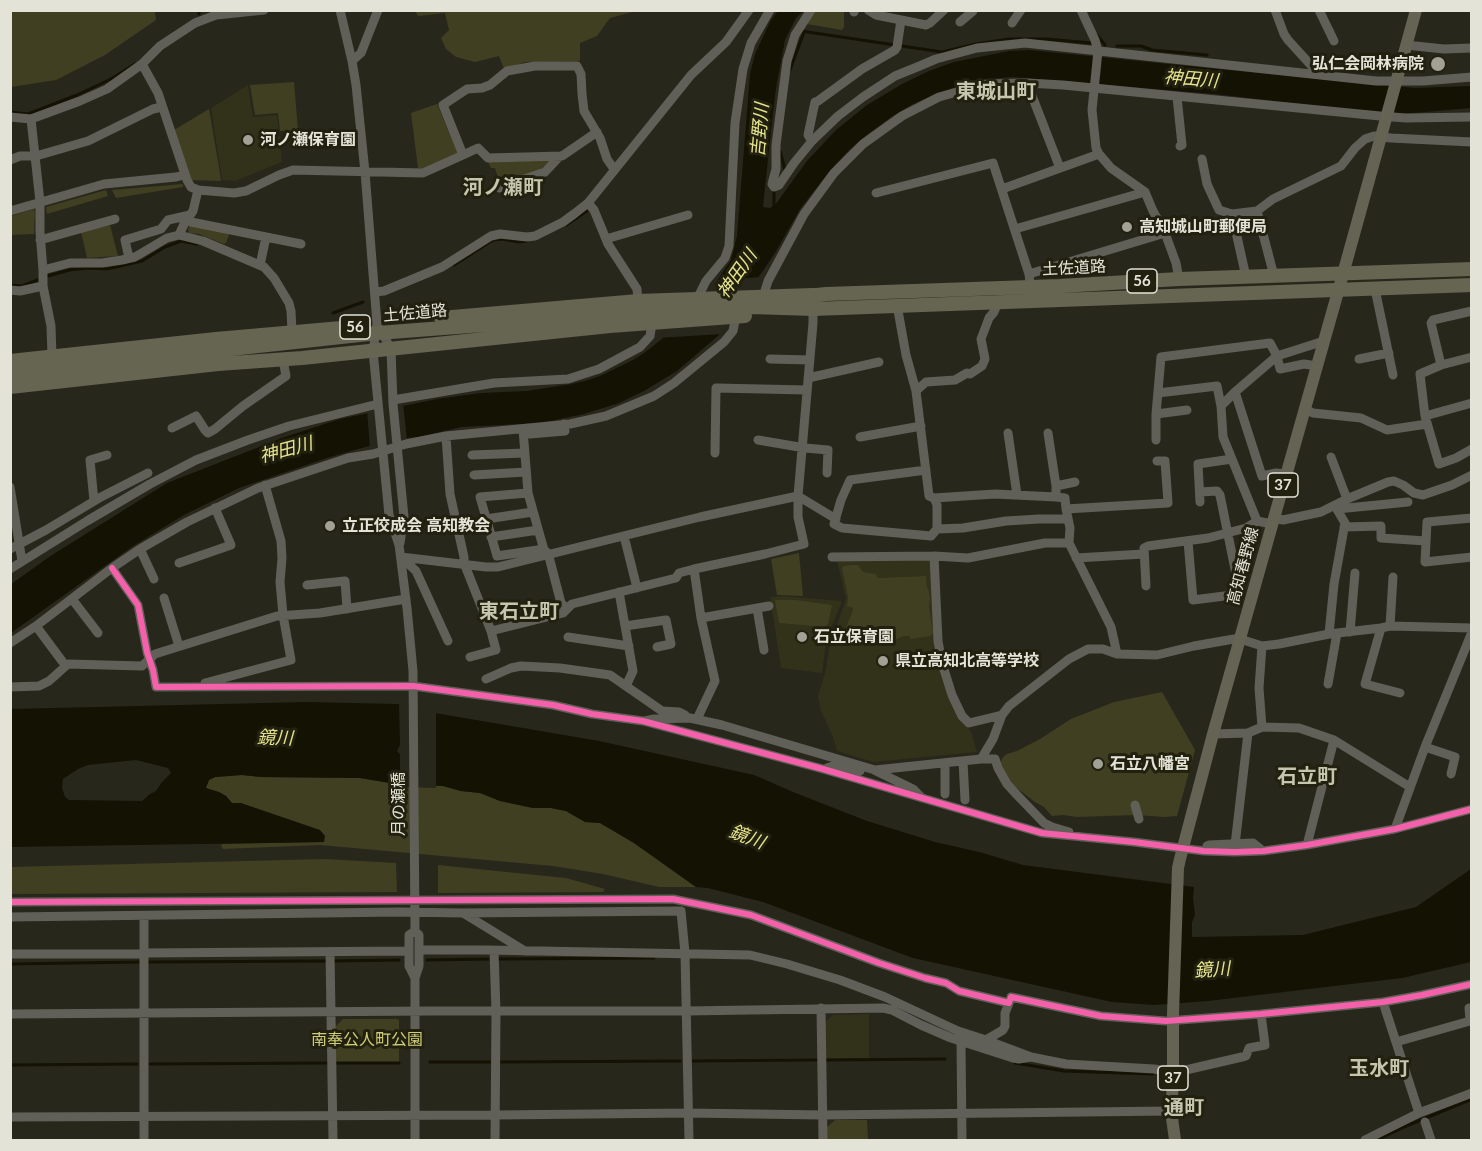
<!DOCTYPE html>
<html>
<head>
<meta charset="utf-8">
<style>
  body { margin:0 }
  #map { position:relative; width:1482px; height:1151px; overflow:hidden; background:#28271c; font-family:Lato,sans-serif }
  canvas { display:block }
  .frame { position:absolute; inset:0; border:12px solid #e3e3d7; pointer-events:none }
</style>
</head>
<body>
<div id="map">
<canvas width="1482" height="1151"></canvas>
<div class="frame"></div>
</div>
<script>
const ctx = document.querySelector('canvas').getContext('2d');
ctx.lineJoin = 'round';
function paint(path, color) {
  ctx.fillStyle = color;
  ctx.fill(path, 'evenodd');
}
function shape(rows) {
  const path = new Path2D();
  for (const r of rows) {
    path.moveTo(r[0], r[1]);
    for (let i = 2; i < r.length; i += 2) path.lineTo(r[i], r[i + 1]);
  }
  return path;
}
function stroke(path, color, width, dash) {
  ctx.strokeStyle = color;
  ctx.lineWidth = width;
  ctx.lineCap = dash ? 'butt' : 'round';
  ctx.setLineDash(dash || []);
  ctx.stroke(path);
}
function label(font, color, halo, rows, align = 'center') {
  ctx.font = font + ' Lato,"Noto Sans JP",sans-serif';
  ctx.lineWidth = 6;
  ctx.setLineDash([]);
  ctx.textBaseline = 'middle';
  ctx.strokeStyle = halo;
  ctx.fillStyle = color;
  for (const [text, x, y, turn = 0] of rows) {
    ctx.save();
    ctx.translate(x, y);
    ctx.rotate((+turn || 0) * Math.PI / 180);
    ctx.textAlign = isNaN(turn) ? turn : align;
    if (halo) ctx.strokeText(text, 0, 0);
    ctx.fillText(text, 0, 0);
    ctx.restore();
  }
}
paint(shape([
  [248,85,253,117,277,115,282,162,235,181,222,180,211,108],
  [836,559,931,559,935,640,965,723,971,732,977,752,873,762,837,751,833,737,821,711,818,696,826,670,829,648,846,599,841,576],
  [783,596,842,601,840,607,832,625,825,650,822,673,781,668,770,597],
  [869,1014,869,1059,825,1059,825,1022,833,1015]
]), '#323119');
paint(shape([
  [11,10,155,11,156,20,105,55,56,80,11,87],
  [415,11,636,11,610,18,597,36,580,43,580,61,525,62,504,69,499,56,475,62,456,57,446,49,441,38,449,30,445,13,418,16],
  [814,11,844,11,844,27,842,30,807,24],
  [294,82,298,131,280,131,278,113,255,115,250,85],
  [437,104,458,154,424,170,418,168,411,113],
  [209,109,219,167,221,181,190,180,174,130],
  [549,159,549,162,541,169,500,184,495,168,491,168,487,160],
  [183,184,183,187,116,198,112,190],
  [106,190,108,196,47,214,46,207],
  [34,209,35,212,34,234,11,235,11,216],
  [110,225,118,256,87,258,81,232],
  [192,225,227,232,229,235,226,243,224,244,199,234,189,233,188,228],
  [799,553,803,596,777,595,771,559],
  [851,565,858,565,863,572,876,574,878,578,926,576,927,588,928,588,930,598,929,607,933,633,930,636,911,639,909,636,904,636,895,640,881,640,879,638,840,640,840,637,843,635,853,610,853,608,847,606,848,597,842,568,844,566],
  [775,600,796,600,832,605,828,624,825,627,779,623],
  [1162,692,1195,750,1177,816,1165,817,1136,815,1077,817,1063,815,1052,816,1044,807,1035,802,1010,783,1000,764,1003,757,1007,754,1017,751,1040,739,1071,719,1114,702],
  [242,775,261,777,360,778,396,784,443,786,461,791,480,793,500,801,533,808,551,808,566,811,585,822,600,823,634,843,696,887,659,887,603,874,553,866,320,845,223,849,221,846,222,844,324,842,241,803,232,803,226,796,205,788,209,780,215,777],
  [325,859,396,863,397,892,11,894,11,867],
  [438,865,566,878,605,889,603,892,438,893],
  [343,1019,397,1019,399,1020,399,1062,336,1062,336,1026],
  [835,1120,867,1120,868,1140,827,1140,827,1127]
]), '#403f21');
paint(shape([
  [778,11,803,11,796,18,785,40,776,88,771,130,763,207,770,208,775,205,807,161,836,130,867,105,902,84,929,71,954,62,1009,51,1029,50,1378,85,1415,88,1471,86,1471,108,1402,114,1336,108,1214,94,1013,77,989,79,964,84,938,93,913,104,891,117,868,134,848,151,828,173,800,209,775,253,719,335,677,371,644,391,619,403,584,414,541,423,461,427,419,437,407,438,369,446,330,457,239,488,184,515,133,546,11,633,10,585,49,557,167,483,282,438,340,419,437,399,481,393,526,391,572,384,585,381,600,376,633,360,644,353,672,331,701,305,731,260,737,236,750,74,755,54,771,20],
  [307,702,398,704,435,713,599,741,754,775,793,792,867,821,935,842,979,852,1023,865,1194,887,1193,898,1195,915,1192,922,1192,937,1303,935,1416,907,1471,869,1471,962,1402,978,1208,1001,1154,1005,1112,1002,913,958,763,902,708,888,696,887,634,843,600,823,585,822,566,811,551,808,533,808,500,801,480,793,461,791,443,786,396,784,360,778,261,777,242,775,215,777,209,780,206,788,219,792,226,796,232,803,241,803,320,830,325,836,324,842,11,847,11,709],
  [136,760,168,768,171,773,162,782,156,791,150,794,142,801,69,800,65,797,62,788,63,779,78,769,88,765]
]), '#131203');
paint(shape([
  [762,277,723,334,657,338,693,311,714,280],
  [403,403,407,441,370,449,367,410],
  [399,701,436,710,436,788,400,787,400,754,397,751,400,745]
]), '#28271c');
stroke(shape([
  [199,10,199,14],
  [800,33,801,31,942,52,976,44,1009,39,1047,39,1091,43],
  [1097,35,1105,45],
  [1117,46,1141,46,1152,50,1207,55],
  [790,70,804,32],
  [10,112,28,114,77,95,111,79,135,64],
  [780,151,785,170],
  [774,190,774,207],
  [566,225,587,211,590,208],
  [454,265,493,240,502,239,519,242,527,241],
  [10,285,22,286,48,276,69,270,88,268,107,269,142,261,165,247,181,241,197,244],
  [333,313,363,302],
  [497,959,654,958],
  [427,960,492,959],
  [333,961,399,960],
  [148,962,328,961],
  [10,964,141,962],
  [825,1060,945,1059],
  [693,1061,816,1060],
  [430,1062,490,1062],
  [498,1062,680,1061],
  [336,1063,399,1063],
  [1015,1063,1064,1071,1153,1074],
  [150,1064,326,1063],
  [10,1065,137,1064],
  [1377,1140,1404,1127,1472,1099]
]), '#131203', 3);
stroke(shape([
  [340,10,352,61,356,85,365,172,377,324,373,351,389,515,399,545,407,608,413,671,415,931],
  [811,10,795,35,787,61,776,145,776,169,772,184,774,187,779,185,794,163,812,141,838,116,863,97,895,76,922,65,936,59,977,48,1025,43,1376,81,1423,81,1472,77],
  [868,10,876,15,926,25,930,23,944,10],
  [1081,10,1095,40,1098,51,1092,110,1096,148,1099,154,1111,168,1145,192,1153,211,1165,233,1176,263,1179,279],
  [1275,10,1284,34,1288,40,1319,74],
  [1319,10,1334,41],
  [854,12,855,10],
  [960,22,973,11],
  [1012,23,1021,10],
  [1406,45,1444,49,1472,48],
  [352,61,361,53,378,10],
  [142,64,158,93,187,180,191,187,198,190,234,193,246,191,279,175,293,170,423,173,463,155,443,105,467,89,482,88,490,85,507,71,535,66,577,66,581,74,582,94,584,111,600,138,607,159,614,169],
  [1027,83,1060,168],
  [1177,97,1182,145,1180,146],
  [10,117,31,119,80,101,107,89,142,64,160,46,195,23,216,15,264,10],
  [31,119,40,202,40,232,43,270,43,286,51,326,52,356],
  [812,141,808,135,815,102,818,101,862,69,895,50,897,47,901,20],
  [463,155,478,148,488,158,562,156,597,132],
  [1202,159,1207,184,1219,210,1232,214,1257,211,1273,199,1341,166,1355,148,1365,139,1374,136,1391,138,1472,142],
  [10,160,20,156,36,156,88,141,153,109,162,107],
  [499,188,545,172,560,156],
  [1002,189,1099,154],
  [876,193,993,163,1029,274,1031,293],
  [588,203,594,210,608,244,637,289,638,301],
  [10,211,104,184,176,177,184,175],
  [1257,211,1274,276],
  [1232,214,1246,277],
  [186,221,301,244],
  [1015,229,1145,192],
  [179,235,185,222,193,211,198,190],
  [606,239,688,215],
  [40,240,115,219],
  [129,258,125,240,161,229,168,220,190,215],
  [260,265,266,237],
  [43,270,70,263,102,263,122,260,135,257,167,238,179,235,203,241,264,267,274,278,289,303,291,311,292,332],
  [1029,274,1165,233],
  [1375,289,1393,375],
  [10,290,20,291,43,286],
  [375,292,384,291,442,267,491,236,500,234,527,237,535,236,563,222,574,214,588,203,691,75,726,42,749,10],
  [763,297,768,281,804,214,834,173,863,144,902,116,939,97,986,84,1027,83,1063,85,1380,116,1406,118,1472,117],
  [697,299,706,281,725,258,729,246,735,123,743,69,751,43,770,10],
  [998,302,994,312,989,318,981,339,985,359,982,366,970,374,967,373,955,380,926,382,916,391,929,496,934,498,995,494,1056,497],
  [897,305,906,355,916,391],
  [380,329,391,349,393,404,404,517,400,543],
  [1472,357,1441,365,1420,374,1425,416,1439,464,1456,458,1472,449],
  [770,359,810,360],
  [1359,359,1389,353],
  [1441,365,1431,323,1433,320,1472,311],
  [808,378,879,362],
  [1235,392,1262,476,1276,473,1287,474],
  [1158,393,1217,386,1221,406],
  [393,400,494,383,568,379,599,369,640,347,650,336,652,323],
  [1305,409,1313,413,1361,418,1387,430,1427,424],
  [1156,414,1187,410],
  [1425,416,1472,403],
  [172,428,196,416,205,430,208,433,215,429,243,406,286,376,283,360],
  [523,429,528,493,544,550,548,553,561,603,567,609,572,604,676,578,679,573,694,569,701,618,715,681,697,719],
  [1008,433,1017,495],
  [1048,433,1056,486,1056,497,1065,498,1066,509],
  [530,434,565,431,564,424],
  [446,436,450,494,464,557,464,563,491,631,563,613,567,609],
  [860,437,921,426],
  [758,440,805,448,828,450,827,473],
  [1156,440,1156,414,1161,357,1270,343,1277,356,1280,369,1304,364,1317,366],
  [715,453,716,388,807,390],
  [472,455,525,453],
  [1331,457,1347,499],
  [926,470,850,480,841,500,834,524,842,528,931,536,937,529,963,528,1006,521,1039,519,1068,519],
  [474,475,526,472],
  [1056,486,1075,482],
  [10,487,22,561],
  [528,493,480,497,497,556,544,549],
  [934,498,937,505,937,529],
  [94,501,90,460,107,455],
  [1200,502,1198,464,1232,459],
  [1337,509,1408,502],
  [1274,518,1283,520,1321,512,1347,499,1388,482,1394,481,1403,485,1414,493,1423,495,1452,485,1472,475],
  [1472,518,1427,522,1425,562,1472,557],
  [486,519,533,512],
  [1257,521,1223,437,1221,406,1235,392,1277,356,1324,341],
  [1344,527,1381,526,1381,538,1426,541],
  [624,536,637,588],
  [491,537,538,530],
  [1188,541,1193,600,1240,594,1220,495,1217,491,1200,492],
  [10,549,46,530,101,497,148,473],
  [140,549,154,579],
  [401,557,486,567,498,567,700,517,798,496,836,519],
  [401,557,416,571,448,641],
  [832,557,934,556],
  [1076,558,1144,554],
  [179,563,231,545,215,508],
  [112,568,138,605,147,652,153,670,156,687,413,686,553,705,592,714,643,721,823,769,1042,833,1134,842,1204,851,1235,852,1263,851,1307,845,1395,829,1472,809],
  [10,569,87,521,150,484,196,460,248,440,289,426,378,404],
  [694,569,765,554,804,544,798,517,798,496,813,323,813,304],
  [307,585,345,581,347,609],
  [1146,586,1144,548,1148,546,1208,538,1246,528,1257,521,1272,524],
  [619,592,633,671,626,686],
  [164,598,179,646],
  [72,599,98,633],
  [757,608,764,650],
  [701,618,769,606],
  [36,626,62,661],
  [625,626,666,620,671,644,657,647],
  [1390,626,1393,577],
  [1381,628,1365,684,1400,693],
  [1350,632,1355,573],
  [1329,634,1334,584,1345,523,1335,506],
  [568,637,629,646],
  [10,643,36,626,112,568,140,549,187,522,258,488,348,458,373,454,406,444,446,436,570,424,606,416,654,396,674,383,724,342,733,331,736,316],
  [1262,646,1259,688,1262,727],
  [1117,654,1111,627,1069,543,1070,528,1066,509,1168,503,1165,461,1157,461],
  [470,657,496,650,491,631],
  [486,679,511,668,521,666,560,668,610,675,662,711,679,712,685,715],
  [205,683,291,660,283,615,280,582,282,558,281,541,265,485],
  [1328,684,1337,633],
  [10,687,39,686,49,681,68,664,142,666,155,654,277,616,320,613,406,599],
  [1002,715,969,723,962,716,952,695,942,663,938,641,934,556,968,558,1045,543,1069,543],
  [645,721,654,719,690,718,722,725,875,770,981,759,995,759,998,768,1007,784,1017,795,1044,823,1052,827,1069,832],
  [1213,734,1248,733,1262,727,1299,728,1334,740,1410,787],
  [1425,747,1455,757,1451,774],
  [981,759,993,739,1002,715,1009,706,1069,659,1088,649,1103,649,1117,654,1157,655,1194,646,1234,639,1240,639,1262,646,1279,644,1329,634,1381,628,1390,626,1472,628],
  [963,761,965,800],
  [945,763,945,794],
  [827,768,833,766,860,771],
  [874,770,913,789,921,797],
  [1135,805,1139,819],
  [1395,829,1425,747,1472,632],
  [1235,845,1248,733],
  [1307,845,1334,740],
  [1207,846,1209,845,1253,843,1263,851],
  [10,902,673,899,751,915,879,963,925,978,946,983,959,991,1009,1003,1011,997,1101,1016,1166,1021,1261,1014,1383,1002,1422,995,1472,984],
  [463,913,525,951],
  [10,917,400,912,463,913,681,911,685,953,689,1140],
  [419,950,487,950,750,955,787,964,840,980,885,997,958,1031,986,1040,1031,1057,1066,1064,1154,1069,1173,1072,1190,1069,1242,1057,1246,1056,1249,1048,1265,1045,1261,1014],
  [494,951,496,1012,495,1140],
  [330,952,333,1140],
  [145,953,409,951],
  [10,954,145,954],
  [415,978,409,966,409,935,415,931,419,935,419,966,415,978,415,1140],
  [1383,1002,1419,1113],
  [821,1008,823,1140],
  [10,1014,429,1011,686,1011,883,1008,892,1010,921,1025,951,1038,1013,1058,1019,1059,1031,1057],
  [986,1040,1003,1030,1005,1026,1005,1013,1009,1003],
  [961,1041,962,1140],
  [1396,1042,1470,1021,1469,1008,1472,1008],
  [10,1117,495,1115,688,1113,823,1115,1171,1111],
  [1425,1122,1431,1140],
  [144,1140,144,916],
  [1365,1140,1419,1113,1472,1093]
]), '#606058', 9);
stroke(shape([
  [1175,1140,1171,1111,1173,1082,1173,1014,1178,868,1180,859,1213,734,1343,274,1416,10]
]), '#646354', 12);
stroke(shape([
  [807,296,826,294,1060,286,1179,279,1472,269],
  [441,318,638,301,813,295],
  [10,361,216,339,353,327],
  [10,373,378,333,680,310,751,307,813,309,1472,285],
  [10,387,218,364,302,358,610,326,745,316]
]), '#666552', 14);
stroke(shape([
  [112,568,138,605,147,652,153,670,156,687,413,686,553,705,592,714,643,721,823,769,1042,833,1134,842,1204,851,1235,852,1263,851,1307,845,1395,829,1472,809],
  [10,902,673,899,751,915,879,963,925,978,946,983,959,991,1009,1003,1011,997,1101,1016,1166,1021,1261,1014,1383,1002,1422,995,1472,984]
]), '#f560ab', 6);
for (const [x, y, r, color] of [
  [1438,64,8,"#a2a196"],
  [248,140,6,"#a2a196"],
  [1127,227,6,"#a2a196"],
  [330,526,6,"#a2a196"],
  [802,637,6,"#a2a196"],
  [883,661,6,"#a2a196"],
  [1098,764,6,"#a2a196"]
]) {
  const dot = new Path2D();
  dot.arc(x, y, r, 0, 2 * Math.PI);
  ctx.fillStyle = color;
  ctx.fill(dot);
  stroke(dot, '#22210f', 2);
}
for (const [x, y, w] of [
  [1142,281,30],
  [355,327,30],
  [1283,485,30],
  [1173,1078,30]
]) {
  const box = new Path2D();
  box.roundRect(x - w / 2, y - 12, w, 24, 4.5);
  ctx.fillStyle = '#22210f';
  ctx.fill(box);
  stroke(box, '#e3e3d7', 1.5);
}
label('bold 15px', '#e3e3d7', null, [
  ["56",1142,281],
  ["56",355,327],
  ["37",1283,485],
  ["37",1173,1078]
]);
label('bold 16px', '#e3e3d7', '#22210f', [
  ["弘仁会岡林病院",1424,64,"right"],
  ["河ノ瀬保育園",260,140],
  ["高知城山町郵便局",1139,227],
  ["立正佼成会 高知教会",342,526],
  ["石立保育園",814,637],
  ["県立高知北高等学校",895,661],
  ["石立八幡宮",1110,764]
], 'left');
label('16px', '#e3e3d7', '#22210f', [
  ["土佐道路",1074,268,-3],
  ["土佐道路",415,313,-5],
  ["高知春野線",1243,566,-75],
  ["月の瀬橋",399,804,-90]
]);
label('16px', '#cfcd78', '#22210f', [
  ["南奉公人町公園",367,1040]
]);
label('italic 18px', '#e6e48e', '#22210f', [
  ["神田川",1191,79,5],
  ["吉野川",760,130,-85],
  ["神田川",737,274,-55],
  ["神田川",286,450,-15],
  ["鏡川",275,738,2],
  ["鏡川",747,837,21],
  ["鏡川",1212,970,-4]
]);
label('bold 20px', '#c6c6ae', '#22210f', [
  ["東城山町",996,92],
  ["河ノ瀬町",503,188],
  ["東石立町",519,612],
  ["石立町",1307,777],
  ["玉水町",1379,1069],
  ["通町",1184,1108]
]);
</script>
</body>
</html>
